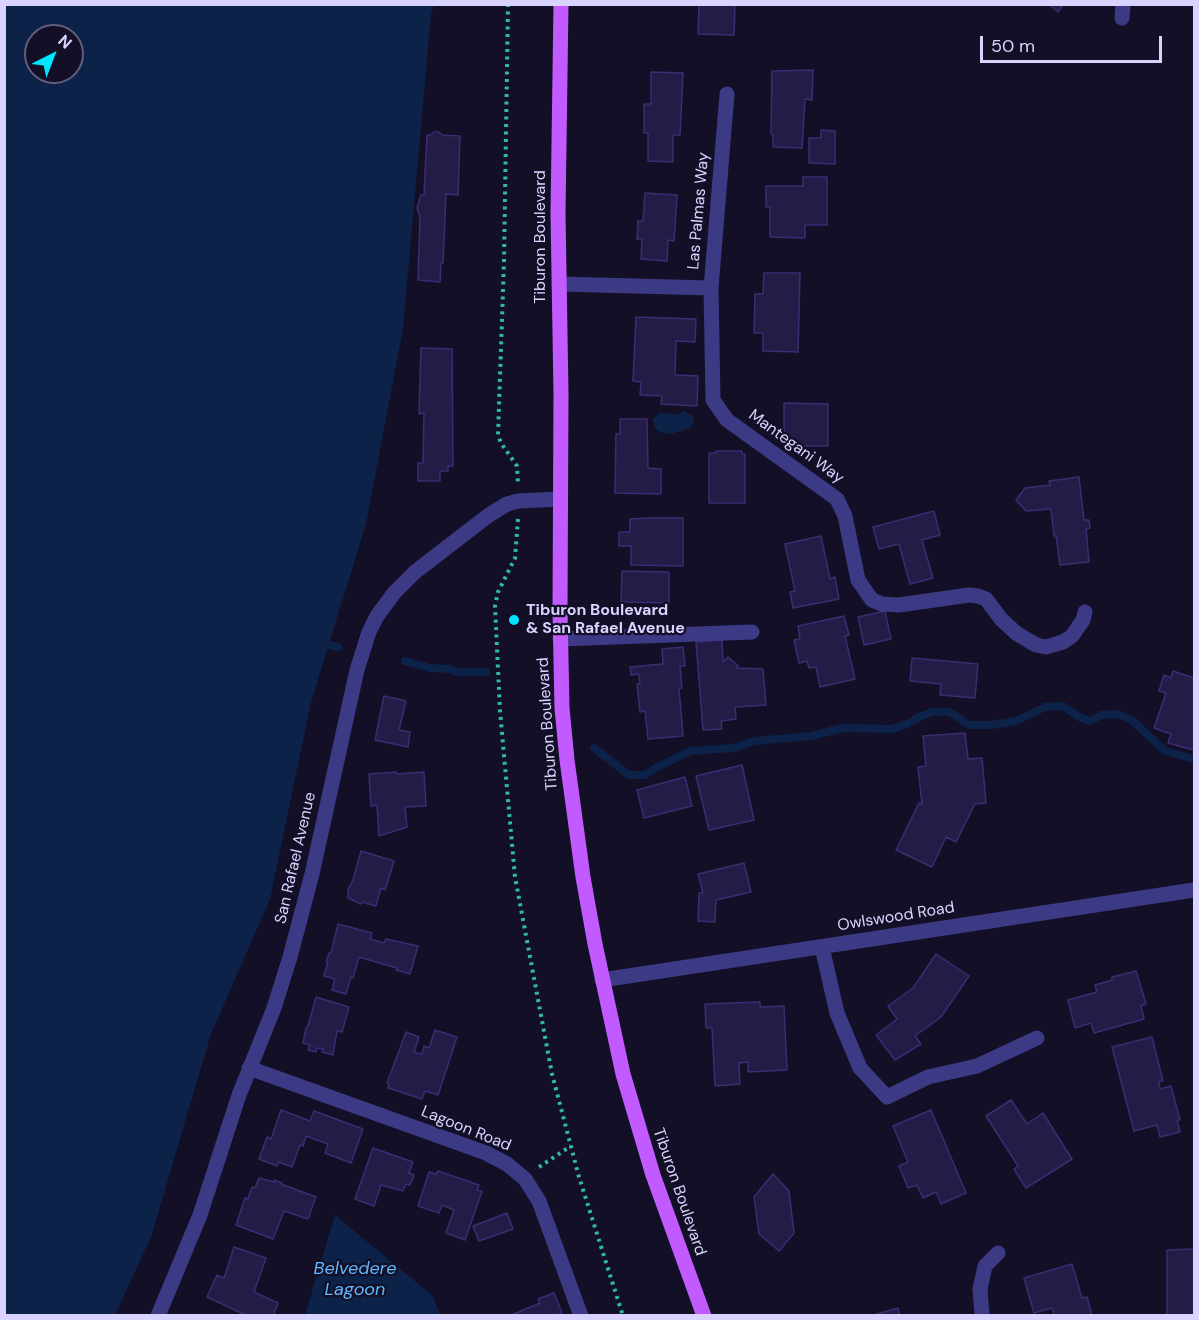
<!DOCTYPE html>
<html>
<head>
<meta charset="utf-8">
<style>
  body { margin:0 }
  #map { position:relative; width:1199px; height:1320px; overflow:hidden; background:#130f26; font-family:"DM Sans",sans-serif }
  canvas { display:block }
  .frame { position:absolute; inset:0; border:6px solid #d9d4ff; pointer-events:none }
  .north { position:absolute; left:24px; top:24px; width:60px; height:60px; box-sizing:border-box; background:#130f26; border:2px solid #625e7d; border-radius:50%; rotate:42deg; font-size:16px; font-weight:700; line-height:24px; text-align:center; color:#d9d4ff }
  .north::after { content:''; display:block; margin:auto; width:21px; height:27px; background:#00e5ff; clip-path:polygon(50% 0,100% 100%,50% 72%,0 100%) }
  .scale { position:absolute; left:980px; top:36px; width:182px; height:27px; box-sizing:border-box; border:3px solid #d9d4ff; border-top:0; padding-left:8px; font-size:18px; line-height:21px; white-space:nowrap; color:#d9d4ff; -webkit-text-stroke:4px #130f26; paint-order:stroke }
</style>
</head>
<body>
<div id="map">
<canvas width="1199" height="1320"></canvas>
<div class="frame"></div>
<div class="north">N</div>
<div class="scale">50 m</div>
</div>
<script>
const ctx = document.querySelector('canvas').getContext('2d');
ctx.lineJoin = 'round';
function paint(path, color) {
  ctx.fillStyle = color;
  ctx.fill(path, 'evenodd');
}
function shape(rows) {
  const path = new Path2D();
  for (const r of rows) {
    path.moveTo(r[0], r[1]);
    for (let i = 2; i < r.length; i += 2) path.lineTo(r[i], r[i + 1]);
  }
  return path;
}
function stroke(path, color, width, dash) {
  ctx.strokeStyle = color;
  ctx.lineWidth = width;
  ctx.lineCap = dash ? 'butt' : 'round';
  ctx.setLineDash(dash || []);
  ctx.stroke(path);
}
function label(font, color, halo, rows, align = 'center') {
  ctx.font = font + ' "DM Sans",sans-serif';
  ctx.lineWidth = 4.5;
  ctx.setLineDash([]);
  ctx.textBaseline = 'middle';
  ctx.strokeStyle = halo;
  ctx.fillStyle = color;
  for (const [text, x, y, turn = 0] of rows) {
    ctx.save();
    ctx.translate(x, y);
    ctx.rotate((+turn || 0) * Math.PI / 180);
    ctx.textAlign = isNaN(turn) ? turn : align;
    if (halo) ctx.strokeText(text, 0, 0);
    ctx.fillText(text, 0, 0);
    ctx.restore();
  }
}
paint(shape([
  [5,4,434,5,431,14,403,329,366,524,311,702,270,899,211,1034,151,1237,115,1315,5,1315],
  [36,36,72,36,72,72,36,72],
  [684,411,693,416,694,420,690,428,671,434,660,432,655,428,653,419,661,412,677,415],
  [335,1215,433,1296,440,1315,305,1315]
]), '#0c2248');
stroke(shape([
  [329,645,338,647],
  [405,661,430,668,449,669,457,672,486,672],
  [594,748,629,775,645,775,659,766,691,751,733,748,755,741,811,736,843,728,892,729,907,724,921,716,932,712,949,712,969,725,992,725,1016,721,1045,707,1063,706,1079,717,1090,721,1101,715,1118,714,1133,721,1165,751,1194,759]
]), '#0c2248', 8);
const building = shape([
  [699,4,735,4,734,35,698,34,699,4],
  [1049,4,1064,4,1058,12,1049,4],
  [813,70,812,100,805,99,802,148,773,147,773,135,771,134,772,71,813,70],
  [651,72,683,73,680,135,673,135,673,162,648,161,648,133,644,133,644,104,651,104,651,72],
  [821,130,835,131,835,164,809,163,809,138,821,138,821,130],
  [434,132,439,132,442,135,460,136,458,195,446,194,443,263,441,263,440,282,418,280,420,217,417,208,421,195,424,195,427,135,431,135,434,132],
  [803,177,827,177,827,225,805,225,805,238,770,237,770,207,766,207,766,186,803,186,803,177],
  [645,193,677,195,674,241,668,240,667,261,641,259,642,239,637,239,638,221,643,221,645,193],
  [764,273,800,273,798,352,763,351,763,333,754,333,755,294,763,294,764,273],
  [636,317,696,319,695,342,676,341,675,375,698,376,697,406,661,404,662,396,640,395,641,382,633,381,636,317],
  [421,348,452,349,453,466,448,466,448,471,440,471,440,481,418,481,418,463,423,463,424,413,419,414,421,348],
  [784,403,828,404,828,446,784,446,784,403],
  [620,419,647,419,648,468,661,469,661,494,615,493,616,434,620,434,620,419],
  [716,451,742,451,742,454,745,454,745,503,709,503,709,453,716,453,716,451],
  [1079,477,1084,520,1089,520,1090,528,1086,529,1089,562,1060,565,1056,536,1054,536,1051,509,1026,511,1016,500,1025,488,1050,485,1049,481,1079,477],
  [934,511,940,535,922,540,933,578,910,584,899,544,879,549,873,527,934,511],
  [647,518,683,518,683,566,631,565,631,546,619,546,619,532,630,532,630,519,647,518],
  [821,536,830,579,835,577,839,599,793,608,790,592,795,591,785,544,821,536],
  [622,571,669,572,669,603,621,602,622,571],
  [885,611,891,639,864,645,858,617,885,611],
  [844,616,849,635,845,636,855,679,820,687,816,667,809,668,807,661,799,663,794,640,800,639,798,626,844,616],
  [722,640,723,662,728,657,738,666,737,668,763,669,766,705,735,707,736,719,721,721,722,729,703,730,696,642,722,640],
  [683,647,685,666,680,666,682,688,679,688,683,736,648,739,645,711,640,712,637,684,640,684,639,674,631,675,630,667,663,664,662,649,683,647],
  [912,658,978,664,975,698,940,695,941,684,910,681,912,658],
  [1173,671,1194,678,1194,744,1193,750,1168,743,1171,734,1154,728,1166,693,1159,691,1164,675,1171,678,1173,671],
  [384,696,406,701,399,730,410,732,408,747,375,740,384,696],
  [965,733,968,759,982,758,986,803,975,804,956,842,946,837,932,867,896,850,919,803,922,804,918,767,926,766,923,736,965,733],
  [742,765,754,820,709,830,696,776,742,765],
  [396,772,396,774,424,772,426,806,405,807,407,827,379,836,377,805,371,806,369,774,396,772],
  [685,777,692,806,644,818,637,790,685,777],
  [361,851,394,861,385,890,381,888,376,906,362,902,361,904,348,898,348,889,353,880,361,851],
  [744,863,751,892,716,900,715,922,698,921,699,893,703,893,698,874,744,863],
  [338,924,372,933,370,939,384,943,386,939,418,946,410,974,396,970,397,968,359,957,353,978,351,977,346,994,332,990,335,979,324,976,328,962,326,962,329,953,331,953,338,924],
  [936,954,969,976,941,1017,915,1036,921,1044,895,1060,876,1035,897,1019,888,1006,913,988,936,954],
  [1136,971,1146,1004,1141,1006,1144,1019,1094,1033,1091,1023,1075,1028,1068,1000,1097,992,1095,985,1112,980,1112,977,1136,971],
  [316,997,349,1007,342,1032,337,1031,333,1055,322,1052,323,1049,317,1048,316,1052,308,1050,310,1045,303,1043,306,1028,308,1026,316,997],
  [760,1002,760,1007,784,1006,787,1070,748,1072,748,1062,739,1063,740,1084,715,1086,712,1028,706,1028,705,1004,760,1002],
  [435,1030,457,1037,438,1095,425,1091,422,1099,388,1088,389,1084,387,1083,406,1032,419,1037,414,1052,422,1054,424,1046,429,1048,435,1030],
  [1152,1037,1163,1081,1159,1082,1160,1089,1171,1086,1180,1120,1177,1120,1180,1132,1160,1137,1157,1125,1134,1131,1112,1047,1152,1037],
  [1011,1100,1027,1124,1043,1113,1072,1159,1026,1188,1014,1169,1018,1166,986,1116,1011,1100],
  [281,1110,310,1121,314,1111,363,1129,351,1163,325,1153,328,1144,306,1136,303,1146,300,1145,292,1167,279,1162,277,1166,259,1159,267,1137,271,1139,281,1110],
  [931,1110,966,1193,941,1204,936,1192,923,1198,917,1185,908,1188,899,1166,908,1162,893,1126,931,1110],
  [373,1148,413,1162,409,1173,414,1175,410,1185,406,1184,403,1191,381,1185,374,1206,355,1199,373,1148],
  [438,1171,479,1185,477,1190,482,1191,465,1240,446,1233,454,1210,442,1205,439,1213,418,1206,429,1172,436,1174,438,1171],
  [773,1174,789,1191,794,1233,779,1251,759,1234,754,1197,773,1174],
  [259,1178,274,1182,274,1180,282,1183,281,1184,316,1197,308,1219,284,1211,273,1239,236,1225,245,1198,248,1199,252,1187,255,1188,259,1178],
  [507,1213,513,1229,479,1241,473,1226,507,1213],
  [234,1247,266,1258,254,1292,278,1303,273,1316,248,1316,207,1297,217,1275,224,1278,234,1247],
  [1194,1249,1194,1316,1167,1316,1167,1250,1194,1249],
  [1072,1264,1082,1298,1087,1297,1092,1316,1055,1316,1052,1308,1034,1313,1024,1278,1072,1264],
  [554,1293,562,1313,555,1316,509,1316,540,1303,538,1299,554,1293],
  [898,1308,900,1316,870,1316,898,1308]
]);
paint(building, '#241b47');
stroke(building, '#3b2d73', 1.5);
stroke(shape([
  [508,4,504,261,498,435,501,443,517,466,518,484],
  [518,519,515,558,498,592,495,606,500,711,515,877,552,1074,579,1177,623,1316],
  [539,1167,571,1146]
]), '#2fb8b0', 4, [3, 4.5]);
stroke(shape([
  [1122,18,1123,4],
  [727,94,711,288,713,400,727,420,837,499,845,516,858,580,872,600,882,604,899,605,969,595,978,596,986,599,1001,619,1016,633,1036,645,1046,647,1063,642,1072,636,1083,620,1085,612],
  [559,284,711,288],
  [560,639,752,632],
  [822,947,837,1013,860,1068,887,1097,928,1077,977,1066,1037,1038],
  [602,980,1194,890],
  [249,1068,486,1153,507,1164,525,1179,539,1201,581,1316],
  [158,1316,200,1215,239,1095,274,1008,290,957,312,874,357,670,369,632,377,616,394,593,415,572,489,515,507,504,518,501,560,499],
  [982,1316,980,1289,985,1266,998,1253]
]), '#3d3a85', 15);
stroke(shape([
  [561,4,558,213,561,394,560,610,562,708,567,760,583,877,595,944,623,1074,653,1175,704,1316]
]), '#c25bff', 15);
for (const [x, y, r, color] of [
  [514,620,6,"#00e5ff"]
]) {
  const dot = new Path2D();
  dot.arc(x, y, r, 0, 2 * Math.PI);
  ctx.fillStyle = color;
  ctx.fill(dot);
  stroke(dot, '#130f26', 2);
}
label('16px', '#d9d4ff', '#130f26', [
  ["Las Palmas Way",699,211,-85],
  ["Tiburon Boulevard",541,237,-90],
  ["Mantegani Way",796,447,36],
  ["Tiburon Boulevard",548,724,-94],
  ["San Rafael Avenue",296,858,-77],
  ["Owlswood Road",896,917,-9],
  ["Lagoon Road",466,1129,22],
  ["Tiburon Boulevard",679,1192,71]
]);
label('bold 16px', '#d9d4ff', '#130f26', [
  ["Tiburon Boulevard",526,611],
  ["& San Rafael Avenue",526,629]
], 'left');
label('italic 18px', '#62b6ff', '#130f26', [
  ["Belvedere",355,1269],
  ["Lagoon",355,1290]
]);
</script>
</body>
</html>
